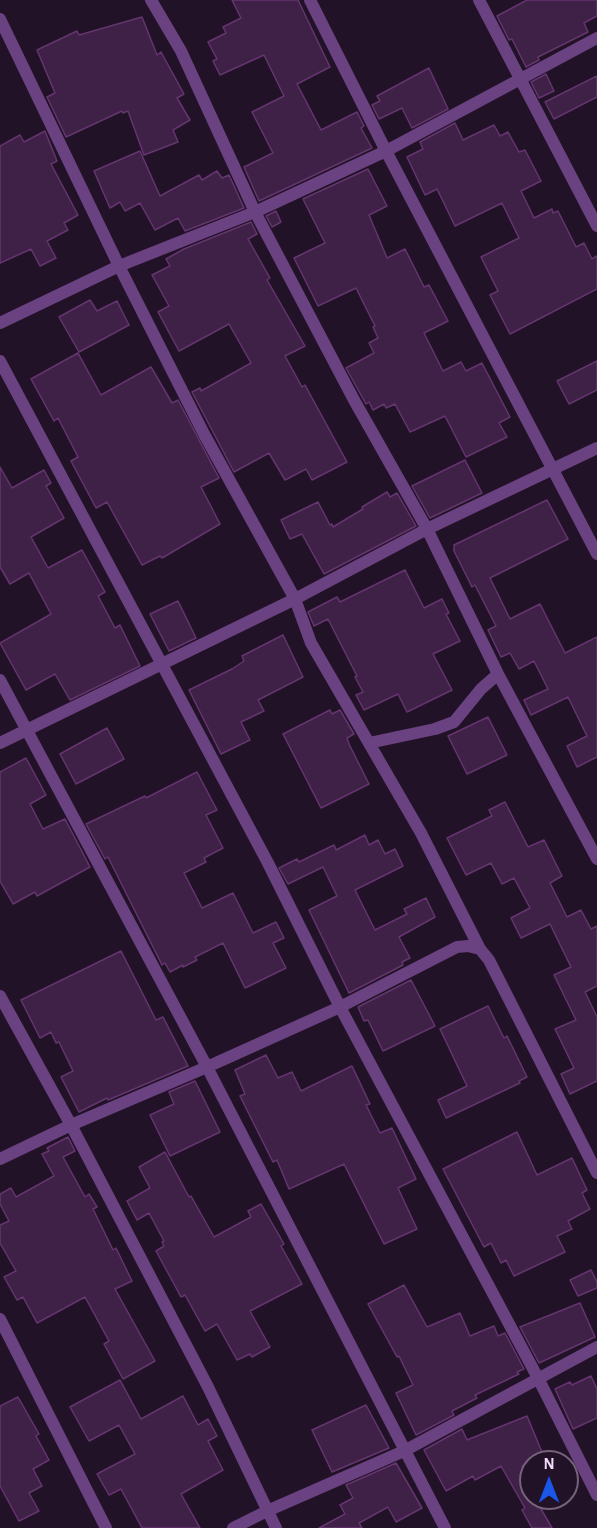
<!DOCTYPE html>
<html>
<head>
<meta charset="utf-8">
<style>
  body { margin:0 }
  #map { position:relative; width:597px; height:1528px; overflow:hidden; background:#221227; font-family:"Alegreya Sans",sans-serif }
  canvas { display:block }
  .north { position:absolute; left:519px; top:1450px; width:60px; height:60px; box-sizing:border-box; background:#221227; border:2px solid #76627c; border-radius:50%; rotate:0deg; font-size:16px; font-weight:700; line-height:24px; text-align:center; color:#f3dbfb }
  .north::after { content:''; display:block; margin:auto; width:21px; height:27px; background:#1a56e8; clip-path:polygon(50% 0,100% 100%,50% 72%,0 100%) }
</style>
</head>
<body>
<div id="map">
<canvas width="597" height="1528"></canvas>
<div class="north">N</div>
</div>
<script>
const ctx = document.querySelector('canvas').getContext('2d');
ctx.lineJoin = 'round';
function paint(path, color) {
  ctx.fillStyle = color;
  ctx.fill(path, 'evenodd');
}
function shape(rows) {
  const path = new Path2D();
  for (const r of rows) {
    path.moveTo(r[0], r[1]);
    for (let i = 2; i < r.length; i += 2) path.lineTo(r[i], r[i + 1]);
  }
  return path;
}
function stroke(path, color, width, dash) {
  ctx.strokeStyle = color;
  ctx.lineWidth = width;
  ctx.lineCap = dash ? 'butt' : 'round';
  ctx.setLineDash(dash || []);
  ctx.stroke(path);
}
const building = shape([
  [232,0,298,0,330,67,297,84,321,130,357,112,364,126,361,128,372,148,259,201,244,167,273,153,252,112,284,96,264,55,220,75,213,61,217,59,208,42,226,33,223,27,241,18,232,0],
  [527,0,597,0,597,16,584,23,588,32,538,57,539,60,526,67,512,39,509,40,497,16,527,0],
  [142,17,157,55,161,52,184,94,177,98,190,120,173,130,178,142,144,155,128,111,123,113,122,111,66,137,47,97,55,93,37,50,77,31,79,35,142,17],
  [429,68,448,109,412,128,402,108,379,119,372,105,380,101,377,96,429,68],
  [546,74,554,91,539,98,531,82,546,74],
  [597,76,597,97,554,119,545,102,597,76],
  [455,123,463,140,494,125,500,136,508,132,519,152,525,150,541,181,521,191,534,218,552,209,553,213,558,211,576,247,584,243,592,259,597,256,597,289,510,334,490,295,498,291,481,257,519,238,502,203,455,226,437,189,425,195,407,157,423,149,420,142,455,123],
  [45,131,57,161,51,164,78,215,64,223,68,230,47,241,56,258,40,266,31,249,0,263,0,146,20,135,24,142,45,131],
  [140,151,160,196,199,175,202,180,217,171,222,178,229,175,244,208,185,231,178,218,155,230,140,203,125,211,120,202,110,208,94,171,140,151],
  [368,169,387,206,369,215,387,258,405,249,424,287,429,285,448,321,424,333,443,371,461,362,466,371,482,363,510,417,499,423,507,437,466,457,445,416,410,432,395,404,386,408,384,404,373,410,369,402,366,404,346,368,374,353,369,343,378,338,373,327,375,326,356,288,318,306,294,258,325,243,303,199,368,169],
  [276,211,281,222,272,227,266,216,276,211],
  [251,222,257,234,248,239,270,278,267,280,305,346,285,356,302,387,305,385,347,462,312,480,306,469,285,480,269,453,234,472,192,392,200,388,201,391,251,363,229,324,179,351,158,312,169,306,152,275,170,266,166,259,184,249,251,222],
  [90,300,97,311,117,301,129,325,79,352,59,317,90,300],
  [78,353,101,395,151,367,172,403,178,400,219,478,201,487,220,524,162,558,160,556,142,565,107,502,96,508,71,461,78,457,58,418,54,421,31,379,78,353],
  [597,361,597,390,569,404,557,381,597,361],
  [465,460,482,493,430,518,412,486,465,460],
  [0,467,12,488,44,470,51,483,46,486,64,518,31,537,48,568,82,550,105,592,98,596,115,628,120,625,140,666,70,700,55,674,26,690,0,643,51,614,29,573,10,584,0,567,0,467],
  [387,492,390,497,397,493,416,526,324,574,302,534,290,539,281,520,318,502,330,525,332,524,333,527,363,509,362,507,387,492],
  [547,500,568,539,490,578,510,619,540,604,565,653,597,637,597,757,577,767,567,746,587,736,568,697,531,715,524,700,548,689,534,661,519,669,510,653,501,657,488,630,496,626,475,585,472,587,454,551,454,545,547,500],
  [405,570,424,608,442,599,449,613,446,614,460,641,433,654,452,690,407,712,398,694,364,710,356,695,363,692,355,677,357,676,328,619,314,626,308,612,337,597,340,602,405,570],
  [178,601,196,638,169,651,150,614,178,601],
  [283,635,303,677,258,700,264,711,241,722,250,740,221,754,189,690,232,669,244,661,242,656,283,635],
  [330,710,332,714,340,710,354,734,347,738,349,744,369,784,321,808,283,734,330,710],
  [488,717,507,755,467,774,448,736,488,717],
  [107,728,124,759,76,784,60,754,107,728],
  [26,758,46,795,30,804,43,829,65,819,90,867,37,896,35,892,13,904,0,881,0,772,26,758],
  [197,772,217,810,206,815,223,848,204,858,206,862,184,873,202,908,233,893,253,933,276,922,284,938,273,943,286,968,245,988,223,943,195,957,197,960,183,967,183,965,170,972,165,963,162,965,108,857,105,859,86,824,145,796,146,798,197,772],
  [505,802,528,847,544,840,562,876,550,883,567,917,581,910,591,929,597,926,597,986,585,992,597,1017,597,1081,570,1094,561,1074,574,1068,555,1029,576,1020,554,975,571,967,550,924,521,938,511,918,530,908,514,878,502,884,491,863,466,875,447,838,492,816,489,810,505,802],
  [365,835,369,845,378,840,385,854,395,849,403,866,355,890,375,930,407,914,404,909,426,898,435,917,399,937,410,958,402,962,403,965,349,993,309,910,337,896,323,867,288,884,279,868,297,859,299,862,334,845,336,850,365,835],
  [121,951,156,1020,163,1017,188,1066,108,1100,107,1098,79,1112,61,1077,73,1071,59,1042,56,1043,51,1032,40,1038,21,1000,121,951],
  [411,980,435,1026,383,1051,368,1020,364,1021,358,1007,411,980],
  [488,1006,504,1038,507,1036,527,1077,519,1081,520,1083,446,1118,438,1100,467,1086,440,1029,488,1006],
  [266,1055,278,1078,292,1072,301,1091,352,1066,370,1104,366,1105,380,1133,392,1128,416,1179,398,1188,417,1229,384,1244,344,1164,289,1189,277,1160,273,1162,240,1096,245,1094,235,1070,266,1055],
  [195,1081,220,1132,170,1156,150,1115,174,1104,169,1092,195,1081],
  [517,1132,537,1175,572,1158,587,1190,582,1193,590,1209,568,1221,572,1229,557,1236,565,1252,514,1276,506,1260,501,1263,491,1243,484,1247,443,1169,517,1132],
  [68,1137,75,1151,63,1157,85,1197,89,1194,97,1207,93,1209,113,1250,116,1248,132,1281,115,1289,155,1361,123,1379,104,1344,109,1341,85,1297,37,1323,23,1297,17,1300,4,1277,16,1271,0,1243,0,1225,9,1221,0,1204,0,1194,11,1188,16,1197,54,1176,42,1154,49,1151,47,1148,68,1137],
  [165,1152,189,1197,191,1196,214,1237,251,1217,248,1211,261,1204,284,1244,281,1246,302,1284,250,1311,270,1347,252,1357,250,1354,237,1360,217,1324,205,1331,185,1295,181,1297,156,1251,164,1246,162,1242,164,1241,149,1213,137,1220,127,1201,150,1188,139,1167,165,1152],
  [591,1270,597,1282,597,1288,578,1296,570,1280,591,1270],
  [404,1285,427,1327,460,1313,470,1336,494,1326,498,1336,505,1333,524,1369,517,1372,519,1374,475,1395,477,1398,452,1411,454,1415,416,1435,396,1393,413,1385,399,1356,397,1357,368,1304,404,1285],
  [580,1303,595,1337,539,1363,520,1327,580,1303],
  [591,1376,597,1389,597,1418,573,1429,555,1389,570,1382,572,1385,591,1376],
  [120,1380,141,1419,183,1396,198,1425,208,1419,217,1436,208,1441,223,1470,181,1494,200,1528,142,1528,121,1489,109,1495,97,1474,135,1454,119,1425,89,1441,70,1407,120,1380],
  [18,1397,39,1434,36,1436,49,1460,33,1469,42,1486,29,1493,39,1511,19,1521,0,1486,0,1406,18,1397],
  [366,1405,389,1448,332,1472,312,1430,366,1405],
  [527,1416,544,1457,522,1466,531,1483,531,1498,561,1498,541,1509,552,1528,532,1528,522,1510,525,1508,501,1466,475,1480,473,1476,446,1491,424,1450,462,1429,467,1440,527,1416],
  [396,1463,422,1508,396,1522,388,1507,359,1523,362,1528,319,1528,345,1514,340,1505,353,1498,346,1485,396,1463]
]);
paint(building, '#3f2046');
stroke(building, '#64356f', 1.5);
stroke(shape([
  [151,0,181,51,255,212,354,400,427,529,498,674,597,859],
  [310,0,386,151,597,554],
  [479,0,597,226],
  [0,19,119,266,204,434,295,599,311,643,421,833,480,949],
  [0,323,119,266,255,212,386,151,597,38],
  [0,361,268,863,340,1007,539,1380,597,1495],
  [0,680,207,1067,445,1528],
  [0,743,295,599,427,529,597,448],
  [369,743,435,729,454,722,481,689,498,674],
  [0,996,71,1125,208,1387,276,1528],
  [0,1159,71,1125,207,1067,340,1007,457,947,468,946,480,949,489,960,597,1173],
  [0,1319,106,1528],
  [233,1528,267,1511,404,1451,597,1347]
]), '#6b4281', 12);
</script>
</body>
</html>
